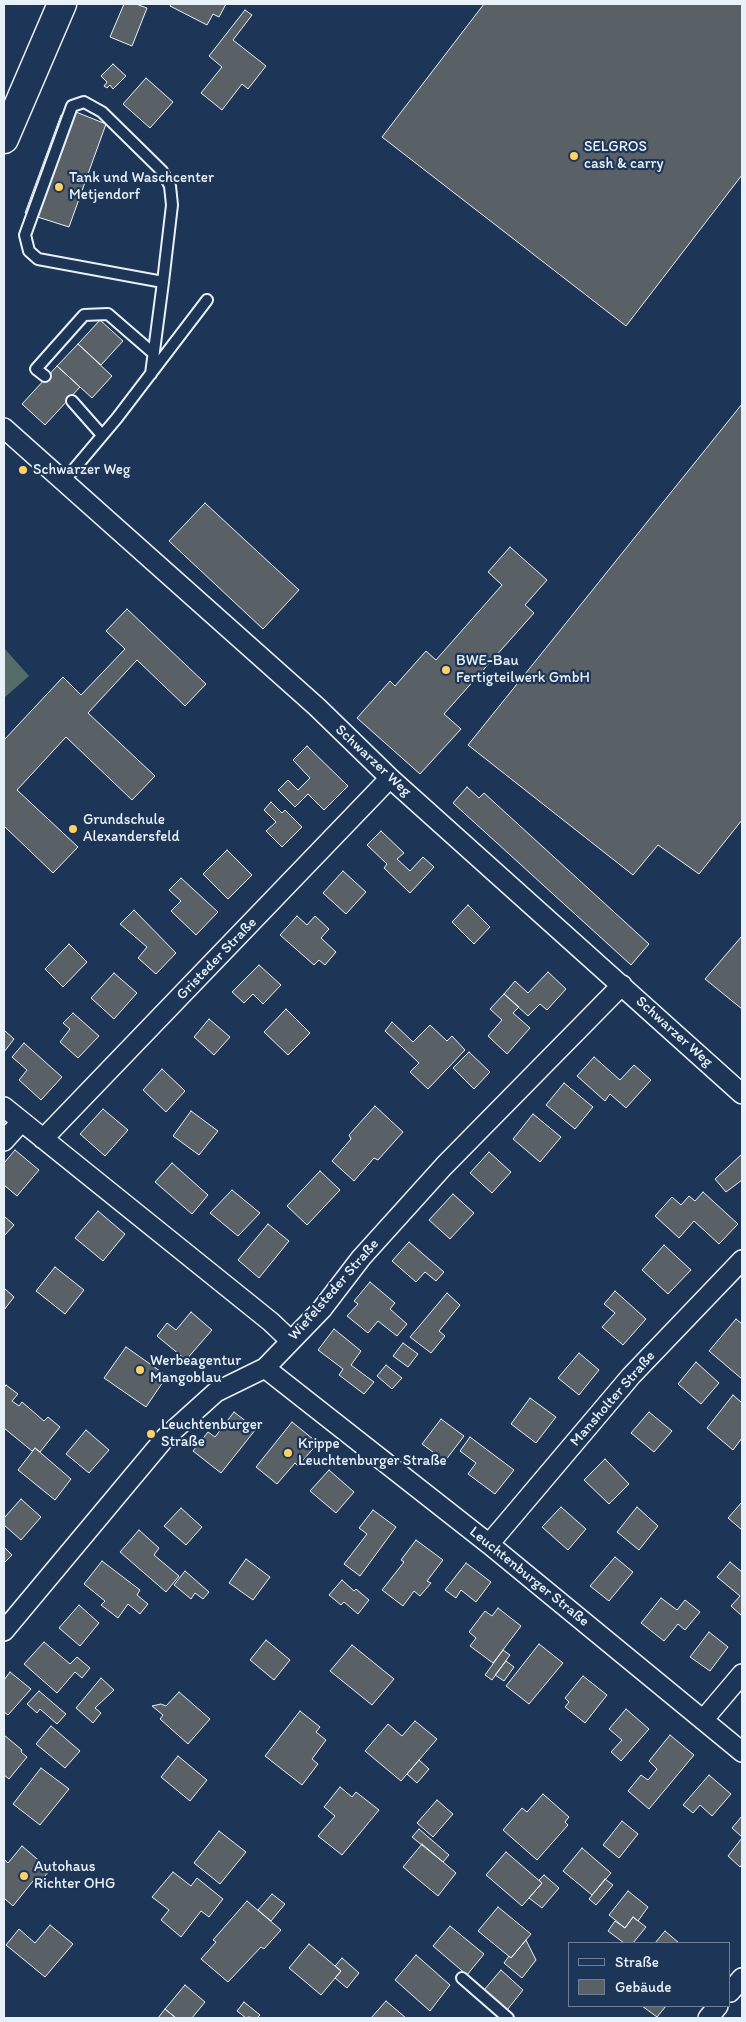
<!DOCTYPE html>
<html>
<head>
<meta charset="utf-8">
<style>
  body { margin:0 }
  #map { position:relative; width:746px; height:2022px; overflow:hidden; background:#1d3557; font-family:Itim,sans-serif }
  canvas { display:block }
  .frame { position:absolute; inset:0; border:5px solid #e8f1f8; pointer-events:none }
  .legend { position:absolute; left:568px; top:1942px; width:162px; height:65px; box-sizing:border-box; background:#1d3557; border:1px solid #6e8097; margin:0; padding:6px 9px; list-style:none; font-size:15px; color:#e8f1f8 }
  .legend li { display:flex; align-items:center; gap:10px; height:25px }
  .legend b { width:25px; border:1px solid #6e8097 }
</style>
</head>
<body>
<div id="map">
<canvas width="746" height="2022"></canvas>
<div class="frame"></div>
<ul class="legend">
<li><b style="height:6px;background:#1d3557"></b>Straße</li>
<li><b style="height:14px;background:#5a6166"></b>Gebäude</li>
</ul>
</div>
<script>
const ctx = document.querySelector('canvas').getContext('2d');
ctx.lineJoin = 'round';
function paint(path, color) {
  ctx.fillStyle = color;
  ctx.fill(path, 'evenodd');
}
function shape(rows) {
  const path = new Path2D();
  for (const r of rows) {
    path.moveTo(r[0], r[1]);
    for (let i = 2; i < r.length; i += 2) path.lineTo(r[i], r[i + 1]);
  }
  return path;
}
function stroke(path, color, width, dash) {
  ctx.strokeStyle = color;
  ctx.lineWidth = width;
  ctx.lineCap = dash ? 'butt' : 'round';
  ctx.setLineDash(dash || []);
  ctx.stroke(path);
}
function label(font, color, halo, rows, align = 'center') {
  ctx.font = font + ' Itim,sans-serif';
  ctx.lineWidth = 4.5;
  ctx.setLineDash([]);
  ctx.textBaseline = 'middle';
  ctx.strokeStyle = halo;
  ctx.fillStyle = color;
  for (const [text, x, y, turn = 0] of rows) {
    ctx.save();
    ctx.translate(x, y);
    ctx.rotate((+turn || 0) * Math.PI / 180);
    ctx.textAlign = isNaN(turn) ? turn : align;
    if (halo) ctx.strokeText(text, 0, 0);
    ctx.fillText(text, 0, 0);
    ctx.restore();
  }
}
paint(shape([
  [4,648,29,676,4,698]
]), '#546d69');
const building = shape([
  [124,4,136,4,147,8,132,46,110,37,124,4],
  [171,4,226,4,219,17,213,14,207,25,170,6,171,4],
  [484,4,742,4,742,175,626,326,382,137,484,4],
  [245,10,252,15,233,40,266,66,248,89,242,84,222,110,201,93,222,67,209,56,245,10],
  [113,64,126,76,113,89,110,85,107,88,104,86,107,82,101,76,113,64],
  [146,78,173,102,150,128,123,104,146,78],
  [76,112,106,124,69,227,25,213,61,115,73,120,76,112],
  [100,320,123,341,101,365,78,344,100,320],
  [78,344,112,376,92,398,57,366,78,344],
  [57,366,80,387,45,425,22,404,57,366],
  [742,404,742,820,699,874,658,845,633,875,468,745,742,404],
  [205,503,299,590,263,629,169,541,205,503],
  [510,547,547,580,525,605,534,613,444,714,461,729,420,774,357,718,390,681,395,686,426,651,436,660,502,585,488,572,510,547],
  [127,609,206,684,185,706,137,660,88,713,155,776,132,800,66,737,17,790,78,847,53,873,4,826,4,740,63,677,81,695,125,649,106,631,127,609],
  [307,746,348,786,324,810,308,794,295,807,278,790,288,780,298,790,310,778,293,760,307,746],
  [467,787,479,798,484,793,649,944,631,965,453,803,467,787],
  [271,802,282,813,285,810,302,827,282,847,266,831,276,822,264,810,271,802],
  [381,831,404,853,397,859,410,871,423,857,434,867,410,893,384,868,387,864,367,845,381,831],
  [227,850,252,875,228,899,203,874,227,850],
  [343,871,366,892,346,914,323,893,343,871],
  [181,878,218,912,196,935,171,911,181,901,169,890,181,878],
  [468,905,490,927,474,944,452,922,468,905],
  [134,910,176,953,156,974,138,958,147,947,120,924,134,910],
  [297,916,307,925,315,916,329,929,321,938,336,952,325,965,319,960,314,965,280,935,297,916],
  [742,936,742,1009,705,979,742,936],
  [69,944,87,962,63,987,45,969,69,944],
  [259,965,281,985,263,1004,253,994,244,1003,232,992,259,965],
  [548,972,566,989,547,1010,540,1004,528,1016,504,994,515,981,528,993,548,972],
  [114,973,137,993,114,1019,91,998,114,973],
  [504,994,519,1007,513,1013,530,1028,507,1054,488,1036,502,1020,490,1009,504,994],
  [286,1009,310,1033,288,1055,264,1032,286,1009],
  [73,1013,99,1036,78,1058,60,1042,70,1029,63,1023,73,1013],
  [209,1019,230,1037,214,1055,194,1037,209,1019],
  [392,1022,413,1042,430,1025,447,1041,452,1036,465,1050,428,1089,410,1072,419,1063,385,1031,392,1022],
  [4,1030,14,1039,4,1052,4,1030],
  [24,1043,62,1077,41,1100,19,1080,27,1070,12,1057,24,1043],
  [469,1052,490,1072,474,1089,453,1068,469,1052],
  [594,1057,620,1080,634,1065,651,1080,626,1108,610,1094,605,1101,577,1076,594,1057],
  [162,1069,185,1091,166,1112,143,1090,162,1069],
  [564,1083,593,1107,575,1129,546,1105,564,1083],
  [375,1106,403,1132,378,1160,374,1158,354,1181,332,1161,351,1139,349,1135,375,1106],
  [103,1109,128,1130,105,1156,80,1134,103,1109],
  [191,1111,218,1131,199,1155,173,1136,191,1111],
  [533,1114,561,1137,540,1162,513,1139,533,1114],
  [15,1150,39,1170,17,1196,4,1185,4,1163,15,1150],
  [489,1152,511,1172,492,1193,470,1173,489,1152],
  [742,1154,742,1180,726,1192,715,1179,742,1154],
  [172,1163,208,1195,192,1214,155,1182,172,1163],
  [320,1171,340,1190,307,1225,287,1206,320,1171],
  [232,1190,260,1213,238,1236,210,1213,232,1190],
  [703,1192,738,1224,719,1244,694,1221,679,1238,655,1216,672,1197,681,1205,689,1196,695,1201,703,1192],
  [453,1194,474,1213,450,1239,429,1220,453,1194],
  [98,1211,125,1234,103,1261,75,1238,98,1211],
  [4,1216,14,1225,4,1236,4,1216],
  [268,1224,289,1241,259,1278,238,1260,268,1224],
  [409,1242,444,1272,436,1281,425,1272,416,1282,392,1261,409,1242],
  [664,1245,691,1270,668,1294,642,1270,664,1245],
  [55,1267,84,1290,65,1314,36,1291,55,1267],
  [370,1282,395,1303,390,1309,407,1324,397,1336,378,1321,368,1333,347,1316,358,1304,354,1301,370,1282],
  [4,1288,14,1297,4,1310,4,1288],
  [615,1291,646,1319,623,1345,602,1327,615,1313,604,1304,615,1291],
  [447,1293,460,1305,439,1331,445,1336,431,1353,410,1337,447,1293],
  [191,1312,212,1330,186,1360,157,1336,167,1323,176,1330,191,1312],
  [736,1319,742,1324,742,1379,709,1351,736,1319],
  [334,1329,361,1351,351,1365,374,1382,364,1394,339,1375,343,1369,318,1350,334,1329],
  [403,1343,418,1354,408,1367,393,1356,403,1343],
  [126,1347,167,1376,146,1407,104,1378,126,1347],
  [579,1353,599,1370,579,1395,558,1378,579,1353],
  [696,1362,719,1383,701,1404,678,1384,696,1362],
  [386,1365,402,1378,392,1389,377,1376,386,1365],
  [6,1385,18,1394,12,1401,19,1406,22,1402,44,1421,48,1417,60,1427,40,1452,35,1448,32,1451,4,1428,4,1388,6,1385],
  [733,1395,742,1403,742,1438,733,1450,707,1428,733,1395],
  [530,1398,556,1417,536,1443,511,1424,530,1398],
  [234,1412,256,1429,221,1473,193,1451,208,1432,215,1437,234,1412],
  [649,1412,672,1431,654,1452,631,1433,649,1412],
  [441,1419,464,1436,445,1461,422,1444,441,1419],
  [292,1422,318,1443,298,1466,295,1463,277,1484,256,1467,292,1422],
  [86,1430,109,1450,89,1473,66,1454,86,1430],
  [470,1437,514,1470,495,1494,468,1474,476,1463,460,1451,470,1437],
  [35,1448,71,1479,55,1500,18,1470,35,1448],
  [605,1459,629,1484,609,1504,584,1480,605,1459],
  [329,1470,354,1492,336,1513,310,1491,329,1470],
  [21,1499,41,1517,21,1540,4,1525,4,1518,21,1499],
  [742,1502,742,1530,728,1518,742,1502],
  [561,1507,586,1529,568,1550,542,1527,561,1507],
  [637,1507,658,1526,639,1550,617,1532,637,1507],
  [181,1508,202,1527,186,1545,164,1526,181,1508],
  [373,1510,396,1527,360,1576,344,1564,367,1534,359,1528,373,1510],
  [139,1530,159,1548,154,1555,179,1576,166,1592,120,1552,139,1530],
  [416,1540,443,1560,427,1581,431,1583,420,1596,414,1591,403,1606,382,1590,404,1562,401,1560,416,1540],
  [4,1547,12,1555,4,1563,4,1547],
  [615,1557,633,1572,609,1601,590,1586,615,1557],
  [246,1559,270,1577,253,1600,229,1583,246,1559],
  [102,1561,140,1590,137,1595,148,1604,140,1614,128,1604,118,1618,101,1605,105,1601,84,1584,102,1561],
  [730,1562,742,1572,742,1616,731,1606,740,1596,717,1577,730,1562],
  [466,1563,491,1582,476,1602,461,1590,456,1598,445,1590,466,1563],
  [185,1571,209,1592,203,1599,195,1593,191,1599,174,1585,185,1571],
  [342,1580,354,1591,356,1589,369,1600,358,1614,344,1602,341,1605,329,1595,342,1580],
  [661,1598,677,1610,685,1600,700,1612,685,1630,678,1624,664,1641,641,1623,661,1598],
  [79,1605,99,1623,80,1646,59,1628,79,1605],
  [498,1608,521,1626,493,1663,470,1646,476,1638,469,1632,485,1611,492,1616,498,1608],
  [709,1632,728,1647,710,1671,690,1657,709,1632],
  [266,1640,290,1660,274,1680,250,1660,266,1640],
  [44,1642,70,1664,77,1657,90,1668,82,1678,75,1672,57,1693,24,1664,44,1642],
  [539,1644,563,1663,529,1704,506,1686,539,1644],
  [352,1645,394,1679,372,1705,330,1671,352,1645],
  [503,1650,510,1655,492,1680,485,1675,503,1650],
  [506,1661,514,1667,504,1681,495,1675,506,1661],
  [10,1672,31,1689,8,1715,4,1712,4,1680,10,1672],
  [583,1676,607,1695,585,1723,565,1707,569,1702,565,1698,583,1676],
  [101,1678,114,1690,95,1708,101,1713,93,1723,76,1708,101,1678],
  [39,1691,66,1714,57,1724,40,1709,37,1713,27,1704,39,1691],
  [179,1692,210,1719,188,1744,160,1719,163,1715,152,1706,161,1704,166,1706,179,1692],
  [626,1709,649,1729,621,1761,611,1752,622,1740,609,1729,626,1709],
  [300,1711,320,1727,316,1732,326,1740,312,1759,318,1764,302,1785,265,1756,300,1711],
  [415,1721,437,1739,401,1781,365,1751,388,1724,402,1736,415,1721],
  [51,1726,80,1751,65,1768,36,1744,51,1726],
  [4,1735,22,1750,21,1752,27,1757,9,1779,4,1775,4,1735],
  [670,1735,694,1755,649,1809,628,1791,641,1775,648,1780,657,1769,649,1761,670,1735],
  [178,1756,207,1780,190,1801,161,1777,178,1756],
  [419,1760,429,1769,417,1783,407,1774,419,1760],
  [41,1768,69,1789,40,1825,13,1804,41,1768],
  [709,1775,731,1794,712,1816,700,1805,693,1813,683,1805,709,1775],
  [340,1787,352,1797,356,1792,379,1810,342,1855,318,1836,335,1816,324,1807,340,1787],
  [543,1794,569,1817,565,1822,568,1825,537,1860,503,1830,522,1808,527,1812,543,1794],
  [437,1800,453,1814,433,1837,417,1823,437,1800],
  [742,1816,742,1837,732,1828,742,1816],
  [622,1821,638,1834,619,1858,603,1845,622,1821],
  [419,1829,449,1855,443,1862,412,1837,419,1829],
  [219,1831,246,1852,220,1884,194,1863,219,1831],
  [742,1838,742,1864,740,1867,728,1856,742,1838],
  [422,1844,456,1873,438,1896,403,1867,422,1844],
  [22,1846,50,1870,37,1885,33,1881,13,1906,4,1898,4,1859,8,1863,22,1846],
  [582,1848,611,1873,592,1895,563,1871,582,1848],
  [506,1852,542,1883,522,1906,486,1875,506,1852],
  [173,1872,191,1886,197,1878,223,1899,209,1917,201,1911,181,1937,161,1920,169,1910,152,1897,173,1872],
  [544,1875,559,1888,542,1908,529,1898,542,1883,539,1880,544,1875],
  [605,1879,613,1885,596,1905,589,1899,605,1879],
  [628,1891,648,1907,638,1921,633,1917,625,1928,609,1915,628,1891],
  [272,1894,285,1904,271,1921,258,1910,272,1894],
  [247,1901,281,1930,264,1949,261,1947,228,1982,201,1959,216,1942,213,1940,247,1901],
  [498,1907,531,1934,511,1958,478,1931,498,1907],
  [633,1917,646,1927,633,1943,624,1943,608,1931,615,1921,625,1928,633,1917],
  [50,1925,73,1944,45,1977,6,1945,19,1929,35,1943,50,1925],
  [450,1926,484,1954,467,1975,433,1946,450,1926],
  [665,1931,679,1943,655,1943,665,1931],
  [526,1940,536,1960,522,1978,504,1963,509,1956,511,1958,526,1940],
  [309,1944,341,1971,321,1995,289,1968,309,1944],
  [416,1955,450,1985,430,2011,395,1980,416,1955],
  [342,1958,359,1973,347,1988,335,1978,341,1971,335,1966,342,1958],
  [501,1970,523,1990,507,2010,484,1990,501,1970],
  [185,1985,205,2002,192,2018,176,2018,165,2009,185,1985],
  [386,2001,406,2018,371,2018,386,2001],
  [244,2002,260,2015,257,2018,248,2017,246,2018,237,2011,244,2002],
  [642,2006,666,2006,657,2017,642,2006],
  [165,2009,176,2018,158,2018,165,2009]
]);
paint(building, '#5a6166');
stroke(building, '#e8f1f8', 1);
const service = shape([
  [151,374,163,282,172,205,170,186,162,171,102,112,84,102,72,106,25,235,29,251,38,259,163,282],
  [45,376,36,369,84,315,108,314,153,353],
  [72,401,102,435],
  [64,481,117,418,207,300],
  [462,1978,508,2018]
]);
const minor = shape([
  [4,428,317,707,390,778,742,1094],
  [4,1107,271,1322,291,1341],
  [43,1139,390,778],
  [4,1141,21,1122],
  [265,1368,489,1544,742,1752],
  [489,1544,631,1376,742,1260],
  [4,1631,165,1438,216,1392,265,1368,322,1309,361,1258,444,1166,622,985],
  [703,1720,742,1674],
  [730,1992,742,1978],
  [708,2018,718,2006]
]);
const secondary = shape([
  [4,139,62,4]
]);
stroke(service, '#e8f1f8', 14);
stroke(minor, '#e8f1f8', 22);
stroke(secondary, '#e8f1f8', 31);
stroke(service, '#1d3557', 10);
stroke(minor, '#1d3557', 19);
stroke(secondary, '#1d3557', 28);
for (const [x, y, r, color] of [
  [574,156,5,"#ffd166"],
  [59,187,5,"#ffd166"],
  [23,470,5,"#ffd166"],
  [446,670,5,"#ffd166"],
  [73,829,5,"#ffd166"],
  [140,1370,5,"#ffd166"],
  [151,1434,5,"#ffd166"],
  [288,1453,5,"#ffd166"],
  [24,1876,5,"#ffd166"]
]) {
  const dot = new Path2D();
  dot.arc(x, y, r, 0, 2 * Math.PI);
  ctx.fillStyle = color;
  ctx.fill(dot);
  stroke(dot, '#1d3557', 2);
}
label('15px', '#e8f1f8', '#1d3557', [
  ["SELGROS",584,147],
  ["cash & carry",584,164],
  ["Tank und Waschcenter",69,178],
  ["Metjendorf",69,195],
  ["Schwarzer Weg",33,470],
  ["BWE-Bau",456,661],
  ["Fertigteilwerk GmbH",456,678],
  ["Grundschule",83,820],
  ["Alexandersfeld",83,837],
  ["Werbeagentur",150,1361],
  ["Mangoblau",150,1378],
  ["Leuchtenburger",161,1425],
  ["Straße",161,1442],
  ["Krippe",298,1444],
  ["Leuchtenburger Straße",298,1461],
  ["Autohaus",34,1867],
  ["Richter OHG",34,1884]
], 'left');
label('15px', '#e8f1f8', '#1d3557', [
  ["Schwarzer Weg",373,761,43],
  ["Gristeder Straße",217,959,-46],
  ["Schwarzer Weg",674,1032,42],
  ["Wiefelsteder Straße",334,1290,-49],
  ["Mansholter Straße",613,1399,-49],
  ["Leuchtenburger Straße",529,1577,39]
]);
</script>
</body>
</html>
